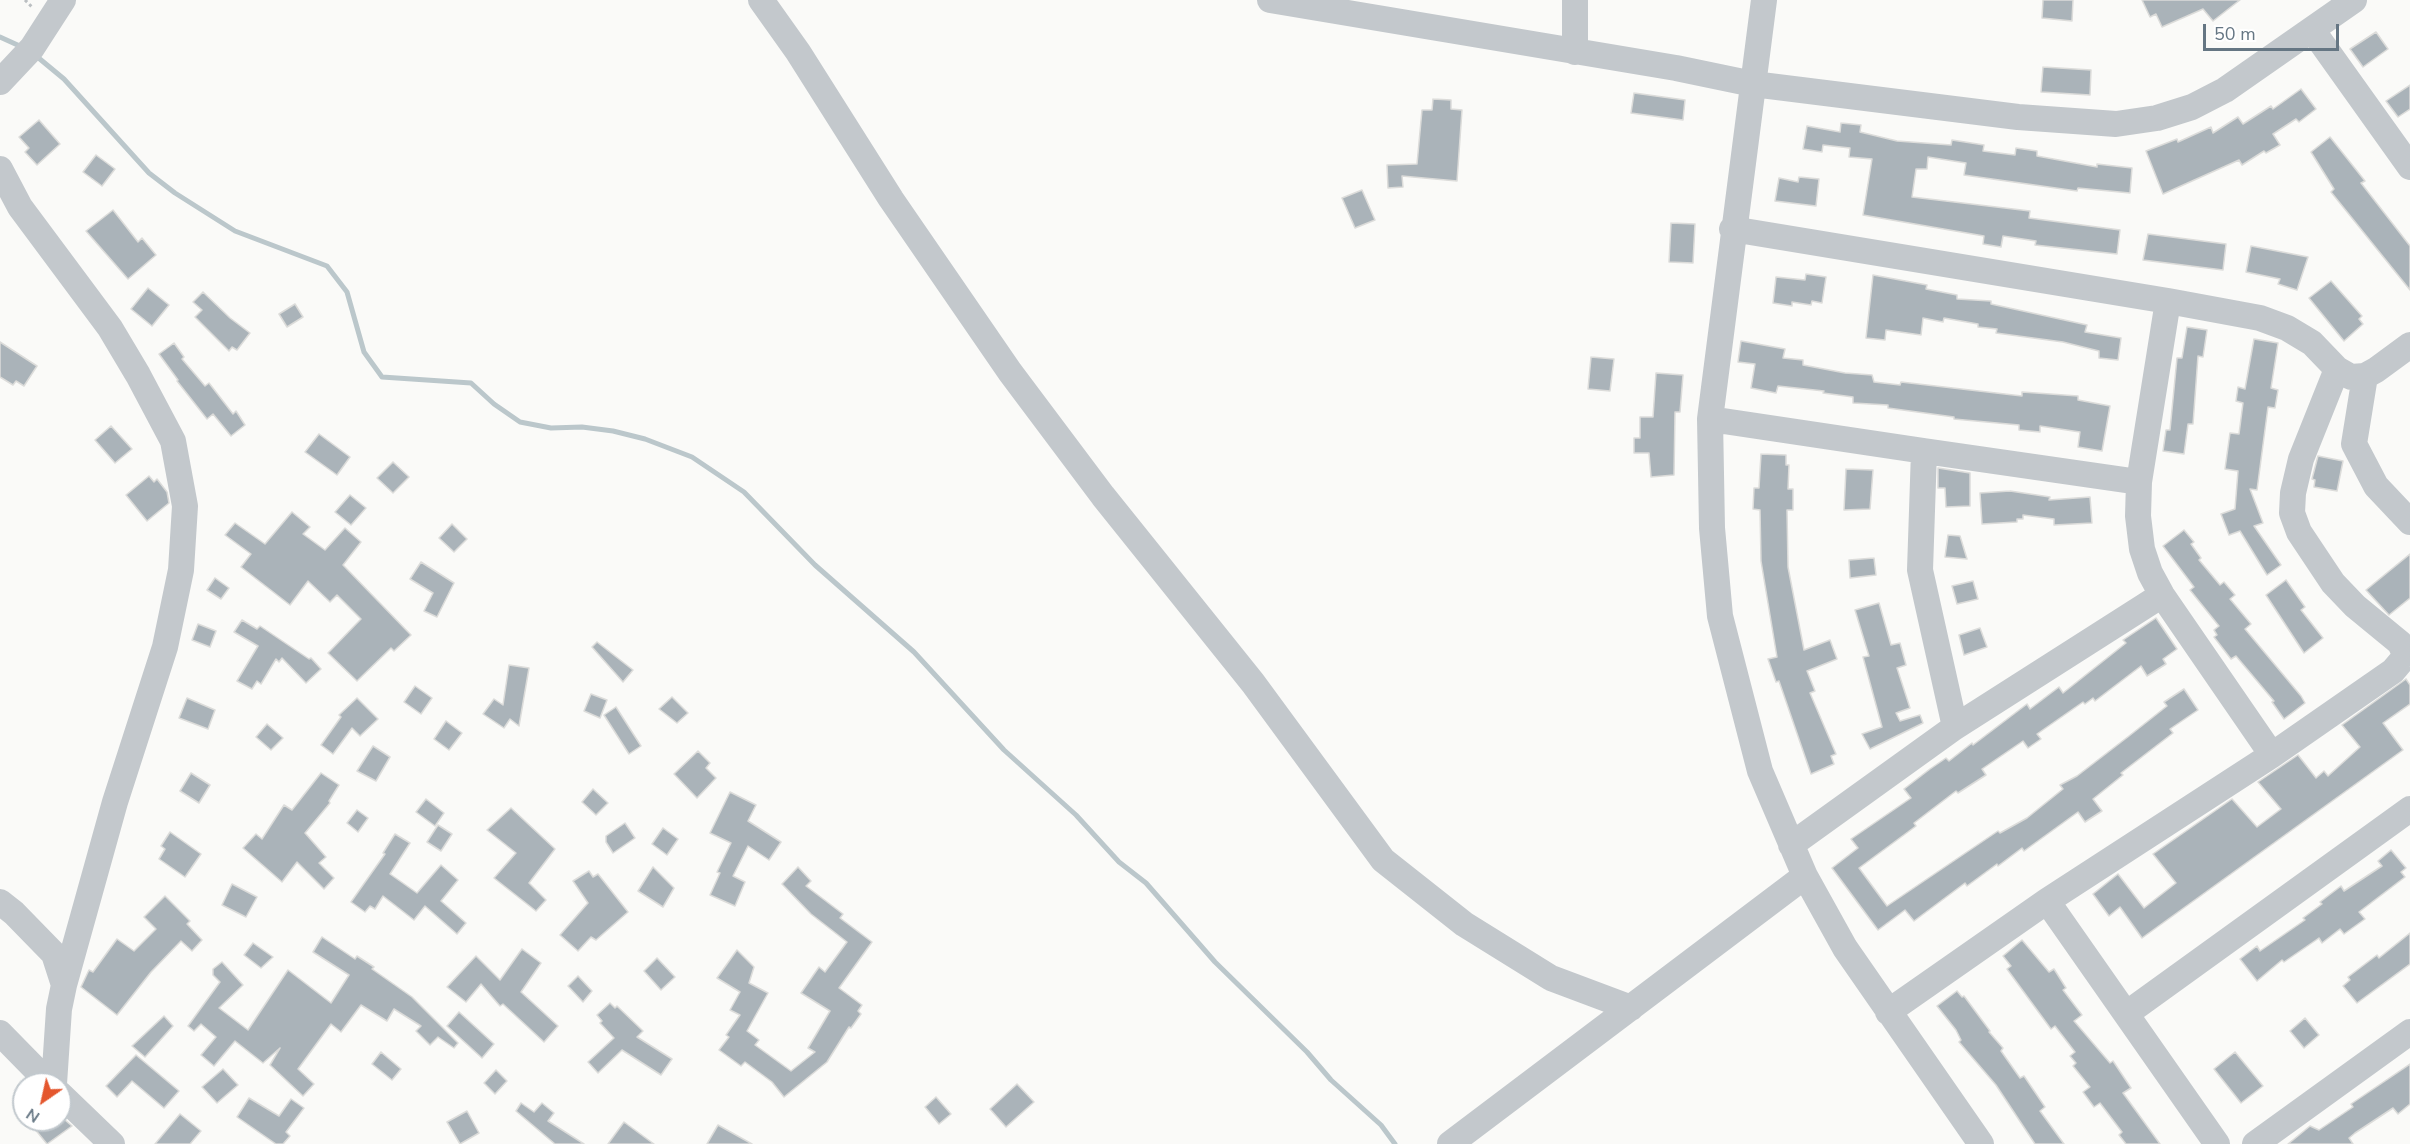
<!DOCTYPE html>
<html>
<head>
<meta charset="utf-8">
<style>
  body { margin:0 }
  #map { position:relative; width:2410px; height:1144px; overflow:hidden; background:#fafaf8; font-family:"Nunito Sans",sans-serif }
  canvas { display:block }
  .north { position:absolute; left:12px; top:1072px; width:60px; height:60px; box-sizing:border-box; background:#fff; border:2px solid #c1c8cd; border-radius:50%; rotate:214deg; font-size:16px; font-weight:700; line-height:24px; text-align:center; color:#657683 }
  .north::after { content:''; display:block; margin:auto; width:21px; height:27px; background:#e4572e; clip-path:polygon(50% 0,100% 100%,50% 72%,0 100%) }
  .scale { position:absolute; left:2203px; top:24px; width:136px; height:27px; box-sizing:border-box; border:3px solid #657683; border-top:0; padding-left:8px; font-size:18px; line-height:21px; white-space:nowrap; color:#657683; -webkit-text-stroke:4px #fff; paint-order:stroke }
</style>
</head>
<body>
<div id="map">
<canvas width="2410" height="1144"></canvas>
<div class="north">N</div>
<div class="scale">50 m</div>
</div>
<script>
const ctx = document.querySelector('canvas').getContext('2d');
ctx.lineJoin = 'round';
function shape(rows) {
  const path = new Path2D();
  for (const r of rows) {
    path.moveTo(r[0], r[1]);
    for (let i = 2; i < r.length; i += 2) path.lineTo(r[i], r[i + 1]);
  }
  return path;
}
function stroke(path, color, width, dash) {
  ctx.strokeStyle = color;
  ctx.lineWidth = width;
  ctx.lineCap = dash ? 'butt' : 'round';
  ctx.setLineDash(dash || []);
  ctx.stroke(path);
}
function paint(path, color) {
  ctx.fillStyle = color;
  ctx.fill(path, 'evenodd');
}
stroke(shape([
  [0,37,22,47],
  [35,55,64,79,149,173,175,193,235,231,327,266,347,292,364,352,382,377,471,383,494,404,520,422,551,428,582,427,613,431,645,439,692,457,744,492,815,565,914,652,1004,750,1076,815,1119,862,1146,883,1215,962,1307,1052,1331,1080,1381,1125,1395,1144]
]), '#bbc7cb', 5);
const building = shape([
  [2043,0,2073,0,2072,21,2042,18,2043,0],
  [2142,0,2240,0,2213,21,2203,9,2162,27,2156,14,2150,17,2142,0],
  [2376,32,2388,49,2363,67,2350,49,2376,32],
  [2043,67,2091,70,2090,95,2041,92,2043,67],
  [2410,85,2410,109,2398,117,2386,101,2410,85],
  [2301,89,2316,109,2299,122,2296,119,2273,134,2280,145,2266,153,2264,151,2242,165,2239,160,2163,194,2146,151,2177,139,2178,142,2211,127,2213,133,2238,117,2243,124,2271,106,2273,109,2301,89],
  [1634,93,1685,100,1683,120,1631,113,1634,93],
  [1433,99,1451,100,1451,109,1462,110,1457,181,1402,176,1403,187,1388,188,1387,165,1417,164,1422,110,1432,110,1433,99],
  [39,120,60,144,37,165,25,152,29,148,19,137,39,120],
  [1841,123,1861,125,1860,132,1897,141,1951,145,1952,140,1984,145,1983,151,2015,155,2016,148,2037,151,2037,156,2097,167,2097,164,2132,168,2130,193,2078,188,2077,191,1964,175,1966,163,1928,157,1927,169,1916,169,1912,197,2030,211,2029,218,2120,230,2117,254,2035,245,2036,241,2003,236,2001,247,1983,244,1984,236,1863,215,1872,159,1849,157,1850,148,1823,145,1822,152,1803,149,1807,126,1840,132,1841,123],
  [2330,137,2365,181,2361,183,2410,246,2410,290,2331,192,2334,189,2311,152,2330,137],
  [96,155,115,169,102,186,83,172,96,155],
  [1799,177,1819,179,1816,206,1775,201,1779,178,1798,182,1799,177],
  [1362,190,1375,220,1355,228,1342,198,1362,190],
  [113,210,138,242,142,238,156,255,128,279,86,231,113,210],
  [1671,223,1695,224,1693,263,1669,262,1671,223],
  [2148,234,2226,244,2223,270,2143,260,2148,234],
  [2251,246,2308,257,2297,290,2278,284,2280,279,2246,272,2251,246],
  [1806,274,1826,277,1822,303,1812,301,1811,305,1792,302,1792,306,1773,303,1776,277,1805,280,1806,274],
  [1873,275,1927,285,1926,289,1957,295,1957,299,1991,301,1991,304,2087,325,2085,332,2121,338,2118,360,2099,358,2099,351,2063,342,1996,333,1997,329,1978,327,1978,324,1944,318,1943,322,1923,318,1921,335,1886,330,1885,340,1866,338,1873,275],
  [2331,281,2362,316,2359,319,2363,324,2344,341,2309,298,2331,281],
  [148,288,169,305,152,326,131,309,148,288],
  [203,292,230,318,250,333,237,350,232,347,229,351,195,317,202,310,193,302,203,292],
  [295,304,303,317,287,327,279,314,295,304],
  [2187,327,2207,330,2203,357,2198,356,2193,424,2188,424,2184,454,2163,451,2166,430,2170,430,2177,358,2182,358,2187,327],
  [2254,339,2278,343,2271,388,2278,390,2275,408,2268,407,2257,490,2250,489,2263,523,2254,526,2281,565,2267,575,2240,531,2229,535,2221,514,2235,509,2238,471,2225,469,2230,433,2239,434,2243,403,2236,401,2238,387,2245,389,2254,339],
  [1741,341,1785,349,1783,358,1803,360,1803,365,1845,373,1872,375,1874,382,1900,385,1901,382,2022,396,2022,392,2078,396,2078,400,2110,406,2102,451,2078,447,2080,432,2040,426,2040,432,2019,430,2019,425,1954,419,1954,417,1888,408,1888,405,1853,403,1853,397,1823,393,1824,391,1778,386,1776,393,1751,388,1755,364,1738,362,1741,341],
  [0,342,37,366,24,386,16,381,13,385,0,377,0,342],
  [174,343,184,357,182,359,205,386,209,383,233,414,236,411,245,425,231,436,213,414,207,419,177,381,178,380,159,354,174,343],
  [1591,357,1614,359,1610,391,1588,389,1591,357],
  [1656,373,1683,375,1680,412,1675,412,1674,475,1651,477,1649,453,1634,453,1634,438,1640,438,1640,417,1653,417,1656,373],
  [111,426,132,449,115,463,95,440,111,426],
  [319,434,350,457,337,475,305,452,319,434],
  [1761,454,1786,455,1786,465,1789,465,1788,489,1793,489,1793,510,1787,510,1788,567,1804,650,1830,640,1837,659,1807,671,1815,691,1810,693,1836,754,1831,756,1834,764,1811,774,1779,681,1776,682,1768,659,1777,657,1761,561,1760,510,1753,509,1754,488,1759,488,1761,454],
  [2318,456,2343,461,2337,491,2314,487,2315,480,2312,479,2318,456],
  [393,462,409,477,393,493,377,478,393,462],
  [1938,468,1970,473,1970,506,1946,507,1945,488,1938,488,1938,468],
  [1846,469,1873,470,1870,509,1844,510,1846,469],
  [149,476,154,482,157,479,167,492,169,503,147,521,126,495,149,476],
  [2010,491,2050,497,2049,500,2090,497,2092,523,2054,525,2054,519,2023,515,2023,519,2017,519,2017,522,1982,524,1980,493,2010,491],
  [350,495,366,508,351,525,335,512,350,495],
  [292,512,310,527,303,534,325,550,345,528,361,542,343,565,411,635,394,651,391,648,357,681,328,653,361,619,337,595,330,602,308,581,290,605,241,567,251,554,225,535,235,523,265,544,292,512],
  [452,524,467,539,454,552,439,538,452,524],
  [2184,530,2194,542,2191,544,2201,558,2199,560,2220,585,2224,582,2235,595,2230,599,2251,624,2245,629,2301,696,2305,703,2284,719,2272,702,2274,701,2236,656,2231,659,2214,637,2217,635,2214,630,2219,626,2190,590,2194,587,2163,546,2184,530],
  [1948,535,1960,536,1967,559,1945,557,1948,535],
  [2410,554,2410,598,2389,615,2366,590,2410,554],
  [1874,558,1876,575,1850,578,1849,560,1874,558],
  [421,562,454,583,437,617,424,611,433,593,410,579,421,562],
  [215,578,229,588,221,599,207,590,215,578],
  [2286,580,2305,607,2301,610,2323,638,2304,653,2266,595,2286,580],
  [1973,581,1978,599,1957,604,1952,586,1973,581],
  [1879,603,1891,645,1900,643,1906,665,1897,668,1910,708,1896,713,1900,721,1920,715,1923,723,1870,749,1862,734,1882,727,1863,657,1869,656,1855,610,1879,603],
  [2156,618,2177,649,2163,659,2166,664,2147,676,2141,666,2095,701,2093,698,2085,704,2083,702,2037,734,2041,739,2028,748,2023,741,1982,769,1986,775,1958,793,1956,791,1914,823,1916,826,1859,868,1887,906,1998,831,2000,833,2027,818,2063,789,2060,785,2077,776,2129,736,2167,706,2164,702,2184,689,2198,710,2170,729,2173,733,2121,773,2123,775,2093,799,2102,811,2085,822,2078,812,2024,851,2022,848,1998,866,1997,864,1967,886,1965,883,1914,921,1905,910,1878,930,1832,868,1858,848,1851,839,1911,798,1904,789,1930,769,1946,758,1949,761,1972,743,1973,745,2027,704,2030,709,2059,687,2063,693,2126,643,2123,640,2156,618],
  [242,620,257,629,260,626,309,659,311,658,321,669,306,683,282,658,279,662,276,659,261,684,257,681,252,689,237,681,258,646,234,632,242,620],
  [198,624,216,631,210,647,192,640,198,624],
  [1980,628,1987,647,1964,655,1959,635,1980,628],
  [597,642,633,670,623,682,592,647,597,642],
  [509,665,529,668,519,726,510,719,504,728,483,714,494,699,503,705,509,665],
  [2406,679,2410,685,2410,704,2383,723,2403,750,2142,938,2120,907,2109,916,2093,894,2118,874,2144,908,2176,883,2153,854,2232,799,2257,827,2281,809,2258,782,2298,755,2316,778,2324,771,2328,776,2360,747,2342,725,2406,679],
  [415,686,432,698,421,714,404,702,415,686],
  [591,694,607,700,600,718,584,711,591,694],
  [672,697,688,713,677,723,659,709,672,697],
  [187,698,215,710,208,729,179,718,187,698],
  [357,698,378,719,360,736,352,728,333,754,321,745,341,717,339,715,357,698],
  [616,707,641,746,629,754,604,715,616,707],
  [446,721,462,733,449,750,434,739,446,721],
  [267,724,283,738,271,750,256,737,267,724],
  [373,746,390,757,376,781,357,771,373,746],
  [698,751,710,763,706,768,716,778,697,798,674,774,698,751],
  [191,773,210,785,199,803,180,791,191,773],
  [321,773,339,785,329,801,330,803,305,833,326,857,319,863,334,878,324,889,297,862,282,882,243,848,256,834,262,839,284,805,292,810,321,773],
  [593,789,608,803,596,815,582,802,593,789],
  [730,792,756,805,748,821,781,842,769,860,748,846,733,876,745,882,735,906,710,895,720,873,717,872,731,843,710,833,730,792],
  [426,799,444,813,435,826,416,812,426,799],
  [511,808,555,849,529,883,546,900,536,911,494,878,516,853,487,830,511,808],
  [357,810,368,818,358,832,347,823,357,810],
  [625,823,635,838,613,853,606,842,606,836,625,823],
  [438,825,452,834,441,851,427,842,438,825],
  [663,828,678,839,667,855,652,844,663,828],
  [170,832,201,854,185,877,159,859,165,849,161,846,170,832],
  [395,834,410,843,390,874,417,893,441,865,458,880,441,901,466,923,457,934,425,906,414,920,383,896,375,909,370,906,365,912,351,902,385,854,383,853,395,834],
  [2391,850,2406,868,2401,872,2405,877,2359,912,2365,919,2344,934,2340,929,2322,943,2319,938,2284,962,2282,960,2257,981,2240,959,2257,946,2260,951,2305,920,2303,918,2322,904,2320,902,2341,886,2344,891,2382,866,2378,861,2391,850],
  [653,867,674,888,663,907,638,891,653,867],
  [798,867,811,881,806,886,843,914,840,918,872,942,839,988,862,1005,858,1011,861,1014,851,1028,849,1027,827,1062,784,1097,772,1082,745,1062,741,1066,719,1050,729,1037,726,1035,740,1015,730,1010,740,992,717,978,737,950,754,967,749,983,768,993,747,1031,759,1040,755,1045,791,1071,815,1052,808,1048,830,1011,801,993,819,967,825,972,847,942,811,914,782,884,798,867],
  [589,871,593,877,598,874,628,912,596,940,591,937,578,951,560,935,588,903,573,881,589,871],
  [232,884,257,897,246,917,222,905,232,884],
  [165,896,190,921,187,924,202,940,192,951,181,941,151,972,117,1015,81,987,89,970,93,972,117,939,134,951,156,929,144,917,165,896],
  [2410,933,2410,964,2357,1003,2343,986,2350,980,2348,977,2377,955,2379,958,2410,933],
  [322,937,355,959,357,956,374,967,372,969,412,997,458,1043,454,1048,438,1037,430,1045,416,1031,421,1026,394,1009,387,1021,361,1005,341,1032,331,1024,298,1069,314,1084,303,1096,270,1065,280,1048,263,1063,235,1041,214,1066,201,1055,216,1037,201,1024,194,1031,188,1026,220,982,213,975,213,969,222,962,243,985,219,1008,248,1030,288,970,331,1003,349,975,313,952,322,937],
  [2022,940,2049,972,2054,969,2066,988,2063,990,2082,1015,2074,1021,2110,1063,2113,1061,2131,1088,2123,1093,2160,1144,2126,1144,2119,1135,2122,1132,2100,1103,2094,1107,2083,1092,2090,1087,2073,1066,2076,1063,2070,1056,2075,1052,2055,1026,2051,1029,2007,969,2011,966,2003,956,2022,940],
  [253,943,273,957,261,968,244,955,253,943],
  [522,949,541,963,521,992,558,1026,544,1042,503,1004,500,1006,481,984,466,1002,447,987,476,956,500,980,522,949],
  [657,958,675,977,661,990,644,971,657,958],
  [578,976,592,991,583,1002,568,986,578,976],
  [1957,991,1962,997,1964,996,1990,1031,1989,1032,2003,1048,2001,1051,2020,1078,2024,1076,2045,1107,2040,1111,2064,1144,2035,1144,1996,1085,1959,1042,1961,1040,1956,1030,1937,1006,1957,991],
  [610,1003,615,1008,617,1006,643,1031,637,1037,672,1059,661,1075,622,1050,598,1073,588,1062,614,1038,600,1023,602,1021,597,1015,610,1003],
  [459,1012,494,1044,482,1058,447,1026,459,1012],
  [164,1016,173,1026,145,1057,132,1046,164,1016],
  [2305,1018,2319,1035,2304,1048,2290,1031,2305,1018],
  [381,1052,401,1069,392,1080,372,1064,381,1052],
  [2235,1052,2263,1086,2241,1103,2214,1069,2235,1052],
  [136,1055,179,1091,164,1108,132,1081,117,1097,106,1086,136,1055],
  [2410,1064,2410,1104,2398,1114,2393,1108,2355,1133,2349,1138,2353,1144,2288,1144,2310,1126,2319,1130,2353,1107,2351,1104,2410,1064],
  [223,1069,238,1085,217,1103,202,1087,223,1069],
  [496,1070,507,1081,495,1094,484,1083,496,1070],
  [1017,1084,1034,1102,1006,1127,990,1109,1017,1084],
  [936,1097,951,1114,939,1124,925,1107,936,1097],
  [249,1098,279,1116,291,1099,304,1108,286,1132,290,1136,283,1144,276,1144,237,1117,249,1098],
  [521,1103,534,1112,542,1103,554,1113,548,1121,584,1144,555,1144,516,1111,521,1103],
  [467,1111,479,1133,460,1144,447,1122,467,1111],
  [180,1114,201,1131,190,1144,155,1144,180,1114],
  [44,1120,65,1120,72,1126,47,1144,34,1128,44,1120],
  [624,1122,654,1144,608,1144,624,1122],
  [718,1125,752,1144,707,1144,718,1125]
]);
paint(building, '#aab3b9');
stroke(building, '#dcdcda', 1.5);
stroke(shape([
  [25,0,33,8]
]), '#bbbfc2', 3, [3, 3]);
stroke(shape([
  [761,0,798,52,891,199,1010,372,1103,496,1253,683,1383,860,1464,924,1551,978,1631,1008],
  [1270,0,1676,68,1753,84,2018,117,2116,124,2157,118,2192,107,2225,90,2354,0],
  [1575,0,1575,52],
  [1764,0,1710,419,1712,528,1720,616,1760,771,1805,876,1845,948,1981,1144],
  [2313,31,2410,167],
  [0,82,32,48,63,0],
  [0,169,20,207,110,328,138,375,173,441,185,506,181,570,165,647,115,802,64,985,59,1009,54,1084],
  [1732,229,2168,301,2139,482,2138,516,2142,549,2150,573,2162,595,2272,755,2047,901,1888,1012],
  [2168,301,2260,318,2287,328,2312,343,2337,369,2351,377,2365,376,2376,370,2410,345],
  [2337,369,2301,459,2293,493,2292,513,2299,532,2333,583,2355,606,2400,643,2405,654],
  [2365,376,2354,444,2376,486,2410,522],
  [1710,419,1924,451,1920,570,1955,727],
  [1924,451,2139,482],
  [2272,755,2393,671,2410,651],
  [1791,845,1955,727,2162,595],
  [2047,901,2217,1144],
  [0,902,14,913,54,954,64,985],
  [2126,1014,2410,809],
  [0,1033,50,1084],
  [60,1094,112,1144],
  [1450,1144,1805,876],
  [2255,1144,2410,1032]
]), '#c3c8cc', 26);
</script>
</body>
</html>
